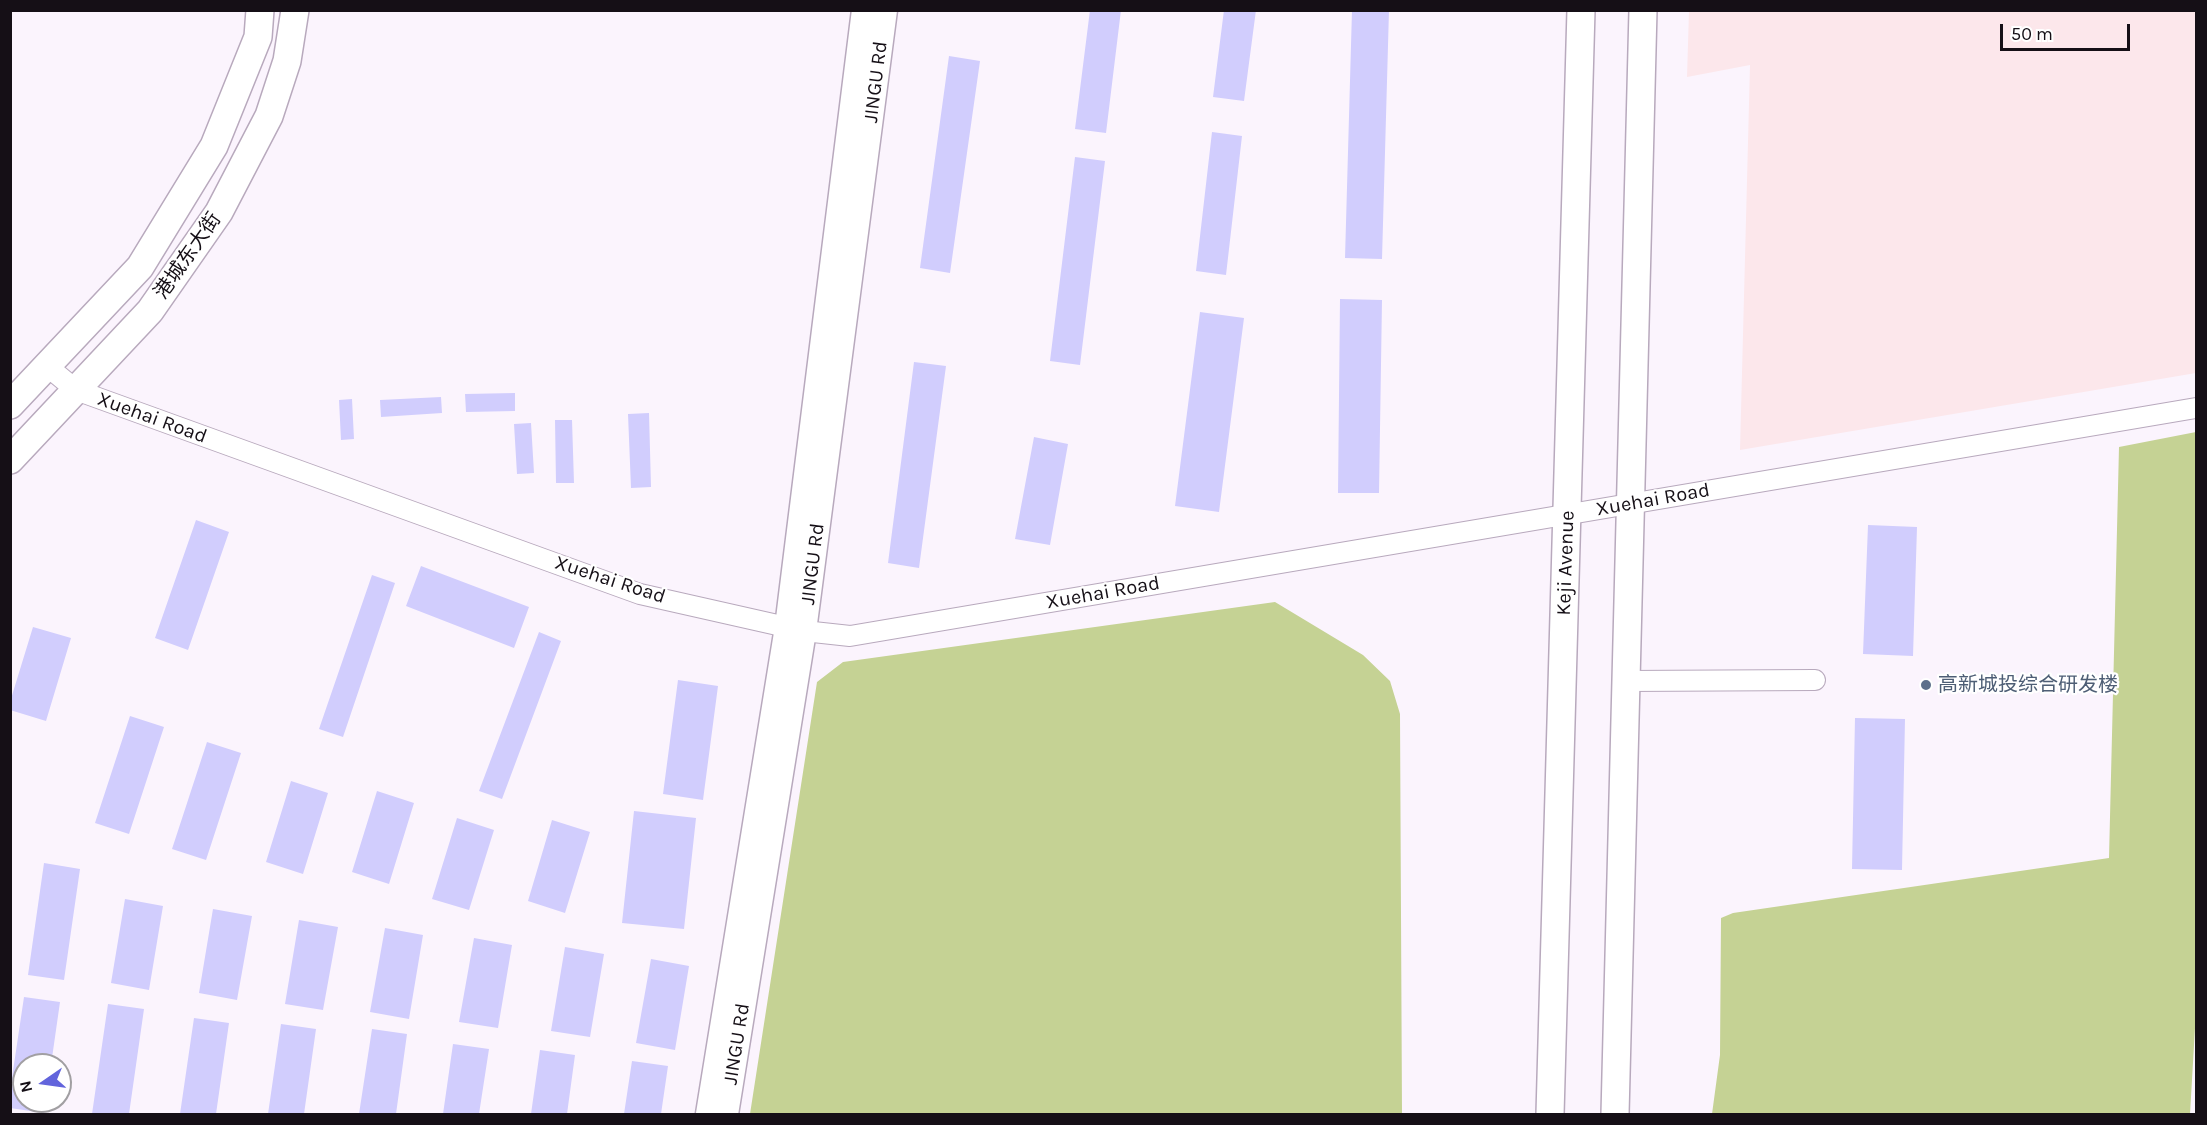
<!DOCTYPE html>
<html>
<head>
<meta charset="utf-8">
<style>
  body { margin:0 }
  #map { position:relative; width:2207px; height:1125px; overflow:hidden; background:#fbf4fd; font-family:Karla,sans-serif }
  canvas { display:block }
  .frame { position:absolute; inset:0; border:12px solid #150f16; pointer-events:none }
  .north { position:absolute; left:12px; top:1053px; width:60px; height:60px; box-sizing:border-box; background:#fff; border:2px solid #a19fa2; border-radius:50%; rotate:257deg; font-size:16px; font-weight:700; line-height:24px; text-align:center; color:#150f16 }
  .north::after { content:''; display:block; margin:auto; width:21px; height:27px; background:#6264dc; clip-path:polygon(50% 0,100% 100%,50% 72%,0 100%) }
  .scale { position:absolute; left:2000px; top:24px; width:130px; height:27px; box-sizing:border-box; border:3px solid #150f16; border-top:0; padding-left:8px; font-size:18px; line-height:21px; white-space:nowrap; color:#150f16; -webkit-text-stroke:4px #fff; paint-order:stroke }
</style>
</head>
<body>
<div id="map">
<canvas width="2207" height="1125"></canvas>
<div class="frame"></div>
<div class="north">N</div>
<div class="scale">50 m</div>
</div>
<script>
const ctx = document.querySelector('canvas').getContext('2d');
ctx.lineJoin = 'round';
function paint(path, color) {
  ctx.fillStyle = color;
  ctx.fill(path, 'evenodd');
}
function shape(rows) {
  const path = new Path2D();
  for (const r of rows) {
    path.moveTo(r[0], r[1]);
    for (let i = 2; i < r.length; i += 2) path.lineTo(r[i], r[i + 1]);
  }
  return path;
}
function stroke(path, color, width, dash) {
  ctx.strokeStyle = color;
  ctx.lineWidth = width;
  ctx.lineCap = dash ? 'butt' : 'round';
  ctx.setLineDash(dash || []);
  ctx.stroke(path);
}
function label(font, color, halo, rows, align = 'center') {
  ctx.font = font + ' Karla,"Noto Sans SC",sans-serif';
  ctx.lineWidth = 4.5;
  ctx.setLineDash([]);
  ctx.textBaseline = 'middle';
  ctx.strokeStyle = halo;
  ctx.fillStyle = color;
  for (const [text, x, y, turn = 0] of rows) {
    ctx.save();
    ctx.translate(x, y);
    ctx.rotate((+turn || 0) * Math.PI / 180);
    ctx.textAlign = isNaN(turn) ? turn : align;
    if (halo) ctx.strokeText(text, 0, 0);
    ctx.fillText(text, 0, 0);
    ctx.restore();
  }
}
paint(shape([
  [1689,11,2196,11,2196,373,1740,450,1750,65,1687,77]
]), '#fce7eb');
paint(shape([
  [2196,432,2196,1011,2190,1114,1712,1114,1720,1055,1721,918,1733,913,2109,858,2119,447],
  [1275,602,1363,655,1390,681,1400,714,1402,1114,750,1114,817,682,843,662]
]), '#c5d294');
paint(shape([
  [1090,10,1121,10,1106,133,1075,129],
  [1224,10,1256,10,1244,101,1213,97],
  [1352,10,1389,10,1382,259,1345,258],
  [949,56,980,61,950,273,920,268],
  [1212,132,1242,136,1226,275,1196,271],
  [1075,157,1105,161,1080,365,1050,361],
  [1340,299,1382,300,1379,493,1338,493],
  [1200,312,1244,318,1219,512,1175,506],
  [914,362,946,366,919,568,888,563],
  [515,393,515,411,466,412,465,394],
  [441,397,442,413,381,417,380,400],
  [352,399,354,439,341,440,339,400],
  [649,413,651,487,631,488,628,414],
  [555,420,572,420,574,483,556,483],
  [531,423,534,473,517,474,514,424],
  [1034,437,1068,444,1050,545,1015,539],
  [196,520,229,532,188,650,155,638],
  [1868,525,1917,527,1913,656,1863,654],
  [421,566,529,607,514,648,406,606],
  [372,575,395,583,343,737,319,729],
  [33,627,71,638,46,721,10,710,10,702],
  [539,632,561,641,502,799,479,791],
  [678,680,718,686,703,800,663,794],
  [130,716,164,727,129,834,95,823],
  [1855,718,1905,719,1902,870,1852,869],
  [207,742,241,753,206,860,172,849],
  [291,781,328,793,303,874,266,862],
  [377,791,414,803,389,884,352,872],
  [634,811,696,818,684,929,622,923],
  [457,818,494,830,469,910,432,899],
  [552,820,590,832,565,913,528,901],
  [44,863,80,869,64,980,28,975],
  [125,899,163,906,149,990,111,983],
  [213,909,252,916,237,1000,199,993],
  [299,920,338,927,323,1010,285,1004],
  [385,928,423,935,409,1019,370,1012],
  [474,938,512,945,498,1028,459,1022],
  [565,947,604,954,590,1037,551,1031],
  [651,959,689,966,675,1050,636,1043],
  [24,997,60,1002,51,1065,24,1065,24,1101,45,1101,44,1113,10,1108,10,1091],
  [108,1004,144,1009,129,1114,92,1114],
  [194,1018,229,1023,216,1114,180,1114],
  [281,1024,316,1029,304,1114,268,1114],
  [372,1029,407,1034,396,1114,359,1114],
  [453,1044,489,1049,479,1114,443,1114],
  [540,1050,575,1055,567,1114,531,1114],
  [632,1061,668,1066,661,1114,624,1114]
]), '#d1cdfd');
const minor = shape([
  [47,366,76,390,640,594,804,631,850,636,2196,408],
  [1626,681,1815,680]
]);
const tertiary = shape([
  [708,1114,787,627,864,10],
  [726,1114,804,631,885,10]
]);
const secondary = shape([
  [10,405,140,267,214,146,258,37,260,10],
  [10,460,150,311,219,212,269,116,287,61,295,10],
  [1550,1114,1581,10],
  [1615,1114,1643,10]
]);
stroke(minor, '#b8a9bd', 22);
stroke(tertiary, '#b8a9bd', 27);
stroke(secondary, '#b8a9bd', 30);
stroke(minor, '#fff', 20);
stroke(tertiary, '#fff', 24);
stroke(secondary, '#fff', 27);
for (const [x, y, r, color] of [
  [1926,685,6,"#5c6f8a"]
]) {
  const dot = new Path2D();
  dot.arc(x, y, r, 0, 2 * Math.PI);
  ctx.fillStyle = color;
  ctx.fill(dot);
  stroke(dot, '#fff', 2);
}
label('20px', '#150f16', '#fff', [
  ["JINGU Rd",876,82,-83],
  ["港城东大街",188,256,-55],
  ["Xuehai Road",152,418,20],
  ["Xuehai Road",1653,500,-10],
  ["Keji Avenue",1566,563,-88],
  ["JINGU Rd",813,564,-83],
  ["Xuehai Road",610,580,18],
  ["Xuehai Road",1103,593,-10],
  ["JINGU Rd",737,1044,-81]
]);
label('20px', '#4e5e75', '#fff', [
  ["高新城投综合研发楼",1938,685]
], 'left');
</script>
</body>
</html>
